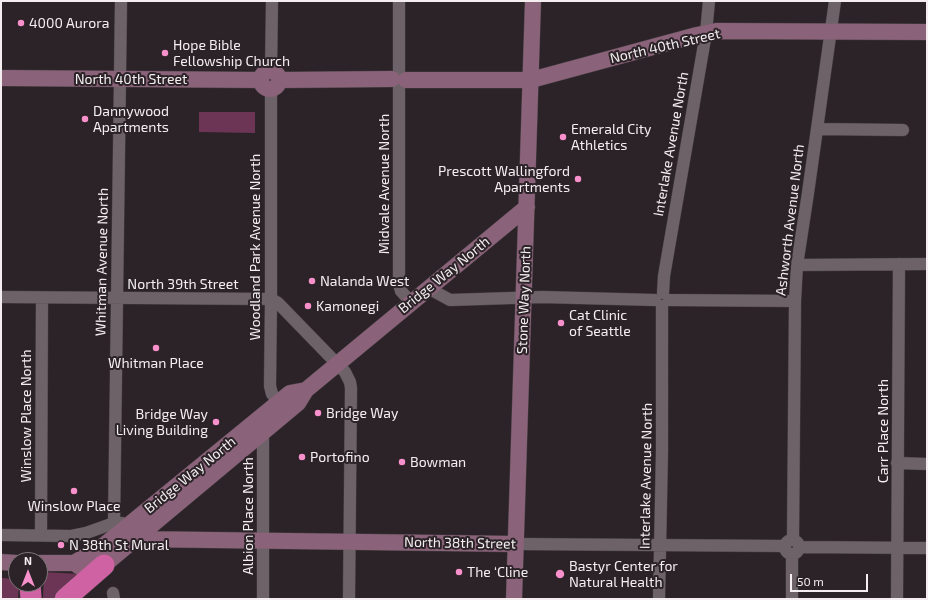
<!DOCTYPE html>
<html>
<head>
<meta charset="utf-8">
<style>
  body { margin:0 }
  #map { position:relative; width:928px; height:600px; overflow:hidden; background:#2b2327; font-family:"Exo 2",sans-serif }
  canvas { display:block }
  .frame { position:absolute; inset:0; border:2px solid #f4eef1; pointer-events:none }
  .north { position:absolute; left:8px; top:552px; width:40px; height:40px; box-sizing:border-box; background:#2b2327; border:1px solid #7b7478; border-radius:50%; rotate:0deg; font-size:11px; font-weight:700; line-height:16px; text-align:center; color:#f4eef1 }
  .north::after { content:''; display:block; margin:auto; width:14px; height:18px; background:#f890cb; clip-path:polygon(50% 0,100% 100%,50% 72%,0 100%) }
  .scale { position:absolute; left:790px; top:574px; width:78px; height:18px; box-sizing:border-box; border:2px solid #f4eef1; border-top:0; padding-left:5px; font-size:12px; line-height:14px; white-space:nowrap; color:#f4eef1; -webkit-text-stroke:3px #2b2327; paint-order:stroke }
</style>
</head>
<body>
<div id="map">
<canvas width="928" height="600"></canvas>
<div class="frame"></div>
<div class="north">N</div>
<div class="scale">50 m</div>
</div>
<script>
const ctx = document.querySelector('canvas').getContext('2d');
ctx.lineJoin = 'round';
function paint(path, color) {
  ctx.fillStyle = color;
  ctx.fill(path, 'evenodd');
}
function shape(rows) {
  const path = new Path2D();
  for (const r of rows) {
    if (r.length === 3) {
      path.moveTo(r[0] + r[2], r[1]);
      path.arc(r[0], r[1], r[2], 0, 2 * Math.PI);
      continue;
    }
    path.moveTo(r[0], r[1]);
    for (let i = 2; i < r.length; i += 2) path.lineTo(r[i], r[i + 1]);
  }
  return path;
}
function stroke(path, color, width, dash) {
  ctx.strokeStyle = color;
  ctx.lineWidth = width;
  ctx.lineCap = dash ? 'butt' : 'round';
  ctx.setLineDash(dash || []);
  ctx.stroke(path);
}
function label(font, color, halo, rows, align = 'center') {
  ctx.font = font + ' "Exo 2",sans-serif';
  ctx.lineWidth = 4;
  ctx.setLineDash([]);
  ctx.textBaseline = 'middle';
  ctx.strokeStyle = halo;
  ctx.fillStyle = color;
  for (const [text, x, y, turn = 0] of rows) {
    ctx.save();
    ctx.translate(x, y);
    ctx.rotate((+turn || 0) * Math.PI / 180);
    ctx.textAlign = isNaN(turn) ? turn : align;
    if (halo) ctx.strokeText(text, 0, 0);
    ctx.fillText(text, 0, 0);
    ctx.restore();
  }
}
paint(shape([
  [199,112,255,112,255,133,199,132],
  [44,572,80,574,53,599,43,599],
  [1,578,16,579,16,584,19,584,18,599,1,599]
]), '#6c3555');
const street = shape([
  [271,71,272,1],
  [399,73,399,1],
  [399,86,399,284,401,291,411,302],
  [271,89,271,299,270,386,272,394,279,402],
  [817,129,903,130],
  [797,265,927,264],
  [428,288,450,300,542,297,655,300],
  [663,293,664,276,706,33,709,1],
  [1,297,271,299,278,303,345,372,350,382,351,388,349,599],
  [669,300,795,301],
  [897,463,927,464],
  [114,523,121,1],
  [1,535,71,536,86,533,114,523,122,523],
  [41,535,42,298],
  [792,547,7],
  [793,540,795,301,797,265,808,193,835,1],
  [516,544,785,546],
  [800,547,927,548],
  [113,593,114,599],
  [263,599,263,432],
  [659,599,662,451,662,306],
  [792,599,792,555],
  [897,599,899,264]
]);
const secondary = shape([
  [270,80,9],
  [1,78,261,80],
  [280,80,392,79],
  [406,80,531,80,697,35,716,31,927,32],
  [135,539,516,544],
  [1,562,16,563],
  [40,563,74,563,83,569,93,569,104,565,298,403,306,390,527,207],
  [74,563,103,546,290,393,306,390],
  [514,599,533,1]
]);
const highway = shape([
  [30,584,31,599],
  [65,599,104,565]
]);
stroke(street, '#453e42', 13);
stroke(secondary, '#453e42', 17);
stroke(highway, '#453e42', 22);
stroke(street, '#6c6267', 12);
stroke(secondary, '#8a6279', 16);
stroke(highway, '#cf62a2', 21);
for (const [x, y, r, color] of [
  [21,23,4,"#f890cb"],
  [165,53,4,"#f890cb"],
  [85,119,4,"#f890cb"],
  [563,137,4,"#f890cb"],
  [578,179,4,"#f890cb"],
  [312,281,4,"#f890cb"],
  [308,306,4,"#f890cb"],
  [561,323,4,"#f890cb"],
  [156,348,4,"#f890cb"],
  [318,413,4,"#f890cb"],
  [216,422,4,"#f890cb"],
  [302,457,4,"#f890cb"],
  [402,462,4,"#f890cb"],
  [74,491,4,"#f890cb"],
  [61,545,4,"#f890cb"],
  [459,572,4,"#f890cb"],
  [560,574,5,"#f890cb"]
]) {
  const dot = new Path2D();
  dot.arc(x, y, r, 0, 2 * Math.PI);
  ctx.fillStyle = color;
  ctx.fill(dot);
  stroke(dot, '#2b2327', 1.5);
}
label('14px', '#f4eef1', '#2b2327', [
  ["4000 Aurora",29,23],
  ["Hope Bible",173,45],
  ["Fellowship Church",173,61],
  ["Dannywood",93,111],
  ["Apartments",93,127],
  ["Emerald City",571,129],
  ["Athletics",571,145],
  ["Prescott Wallingford",570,171,"right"],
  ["Apartments",570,187,"right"],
  ["Nalanda West",320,281],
  ["Kamonegi",316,306],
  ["Cat Clinic",569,315],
  ["of Seattle",569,331],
  ["Whitman Place",156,363,"center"],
  ["Bridge Way",326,413],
  ["Bridge Way",208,414,"right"],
  ["Living Building",208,430,"right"],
  ["Portofino",310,457],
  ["Bowman",410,462],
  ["Winslow Place",74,506,"center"],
  ["N 38th St Mural",69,545],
  ["Bastyr Center for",569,566],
  ["Natural Health",569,582],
  ["The ‘Cline",467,572]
], 'left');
label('14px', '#f4eef1', '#2b2327', [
  ["North 40th Street",665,46,-13],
  ["North 40th Street",131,79],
  ["Interlake Avenue North",671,144,-80],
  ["Midvale Avenue North",384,184,-90],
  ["Ashworth Avenue North",790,220,-83],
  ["Woodland Park Avenue North",255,247,-90],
  ["Whitman Avenue North",102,262,-89],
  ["Bridge Way North",444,275,-39],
  ["North 39th Street",183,284],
  ["Stone Way North",524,300,-88],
  ["Winslow Place North",26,416,-90],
  ["Carr Place North",883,431,-90],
  ["Bridge Way North",190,475,-39],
  ["Interlake Avenue North",646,476,-89],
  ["Albion Place North",248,516,-90],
  ["North 38th Street",460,543,1]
]);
</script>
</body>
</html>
